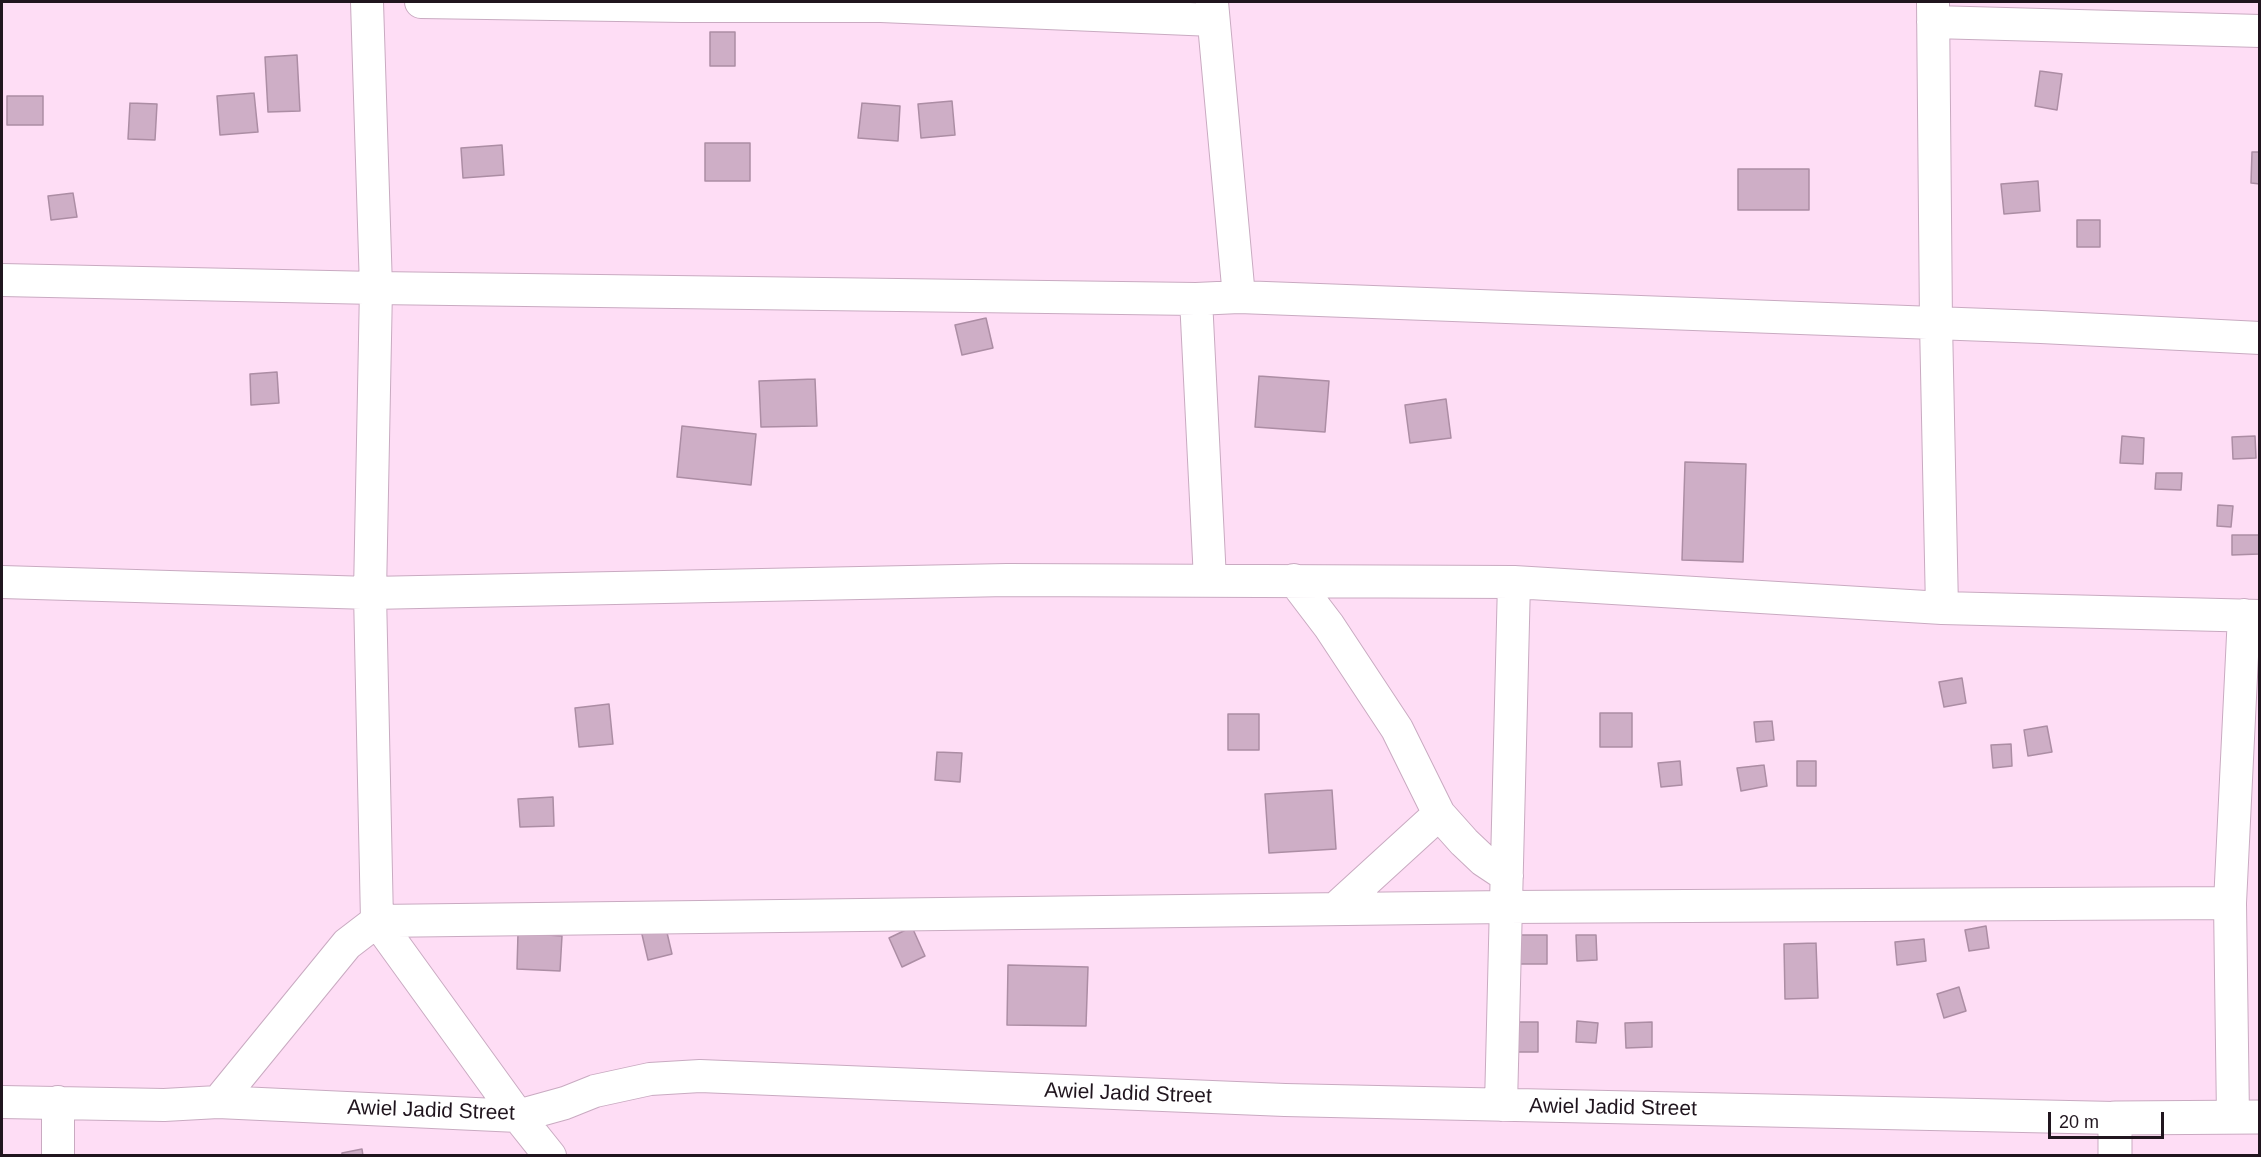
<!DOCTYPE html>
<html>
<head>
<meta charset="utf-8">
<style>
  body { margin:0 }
  #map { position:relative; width:2261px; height:1157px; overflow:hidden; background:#feddf5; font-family:Helvetica,sans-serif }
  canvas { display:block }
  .frame { position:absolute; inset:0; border:3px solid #20151e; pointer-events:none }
  .scale { position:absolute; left:2048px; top:1112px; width:116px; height:27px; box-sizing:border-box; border:3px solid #20151e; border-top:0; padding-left:8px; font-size:18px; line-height:21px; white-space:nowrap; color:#20151e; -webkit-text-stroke:4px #fff; paint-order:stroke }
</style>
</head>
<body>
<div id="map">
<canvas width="2261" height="1157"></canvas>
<div class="frame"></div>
<div class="scale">20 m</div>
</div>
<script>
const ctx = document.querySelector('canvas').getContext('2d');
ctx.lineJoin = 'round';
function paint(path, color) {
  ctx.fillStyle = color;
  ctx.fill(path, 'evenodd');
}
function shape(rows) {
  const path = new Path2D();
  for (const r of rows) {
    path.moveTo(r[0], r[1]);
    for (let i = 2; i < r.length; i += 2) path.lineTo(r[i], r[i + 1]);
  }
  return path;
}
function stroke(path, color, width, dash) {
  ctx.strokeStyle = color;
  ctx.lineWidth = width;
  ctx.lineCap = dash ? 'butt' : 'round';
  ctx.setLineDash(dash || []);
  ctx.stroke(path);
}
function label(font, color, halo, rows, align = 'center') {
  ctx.font = font + ' Helvetica,sans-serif';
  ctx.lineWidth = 4.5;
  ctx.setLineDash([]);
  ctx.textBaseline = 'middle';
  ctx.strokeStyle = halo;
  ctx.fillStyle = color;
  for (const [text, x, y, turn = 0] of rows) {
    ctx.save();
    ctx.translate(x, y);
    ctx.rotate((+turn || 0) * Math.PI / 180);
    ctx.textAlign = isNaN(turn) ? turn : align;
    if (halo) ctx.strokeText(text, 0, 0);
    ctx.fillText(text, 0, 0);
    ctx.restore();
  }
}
const building = shape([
  [710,32,735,32,735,66,710,66,710,32],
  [297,55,300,111,268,112,265,57,297,55],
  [2040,71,2062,74,2057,110,2035,106,2040,71],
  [254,93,258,132,220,135,217,96,254,93],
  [7,96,43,96,43,125,7,125,7,96],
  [952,101,955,135,921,138,918,104,952,101],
  [130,103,157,104,155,140,128,139,130,103],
  [862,103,900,106,898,141,858,138,862,103],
  [705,143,750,143,750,181,705,181,705,143],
  [502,145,504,175,463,178,461,148,502,145],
  [2252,152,2260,152,2260,184,2251,183,2252,152],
  [1738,169,1809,169,1809,210,1738,210,1738,169],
  [2038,181,2040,211,2004,214,2001,184,2038,181],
  [73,193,77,217,51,220,48,196,73,193],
  [2077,220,2100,220,2100,247,2077,247,2077,220],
  [986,318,993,348,962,355,955,325,986,318],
  [277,372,279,403,251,405,250,374,277,372],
  [1259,376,1329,381,1325,432,1255,427,1259,376],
  [815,379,817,426,761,427,759,381,815,379],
  [1446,399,1451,438,1410,443,1405,405,1446,399],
  [682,426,756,434,751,485,677,477,682,426],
  [2122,436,2144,438,2143,464,2120,463,2122,436],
  [2255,436,2256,458,2233,459,2232,437,2255,436],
  [1685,462,1746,464,1743,562,1682,560,1685,462],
  [2156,473,2182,473,2181,490,2155,489,2156,473],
  [2218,505,2233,506,2231,527,2217,526,2218,505],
  [2232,535,2259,535,2259,554,2232,555,2232,535],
  [1962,678,1966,703,1944,707,1939,682,1962,678],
  [609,704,613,744,579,747,575,708,609,704],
  [1600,713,1632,713,1632,747,1600,747,1600,713],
  [1228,714,1259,714,1259,750,1228,750,1228,714],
  [1772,721,1774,740,1756,742,1754,722,1772,721],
  [2047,726,2052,752,2028,756,2024,730,2047,726],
  [2011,744,2012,766,1993,768,1991,745,2011,744],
  [937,752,962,753,960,782,935,780,937,752],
  [1680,761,1682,785,1661,787,1658,763,1680,761],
  [1797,761,1816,761,1816,786,1797,786,1797,761],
  [1764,765,1767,786,1741,791,1737,768,1764,765],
  [1332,790,1336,849,1269,853,1265,794,1332,790],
  [553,797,554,826,520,827,518,799,553,797],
  [664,920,672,954,648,960,640,926,664,920],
  [1986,926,1989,948,1969,951,1965,930,1986,926],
  [912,927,925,956,902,967,889,938,912,927],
  [518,933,562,936,560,971,517,969,518,933],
  [1519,935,1547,935,1547,964,1519,964,1519,935],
  [1576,935,1596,935,1597,960,1577,961,1576,935],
  [1924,939,1926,961,1897,965,1895,942,1924,939],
  [1816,943,1818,998,1785,999,1784,944,1816,943],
  [1008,965,1088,967,1086,1026,1007,1025,1008,965],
  [1959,987,1966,1011,1944,1018,1937,994,1959,987],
  [1577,1021,1598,1023,1596,1043,1576,1042,1577,1021],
  [1510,1022,1538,1022,1538,1052,1510,1052,1510,1022],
  [1652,1022,1652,1047,1626,1048,1625,1023,1652,1022],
  [362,1149,363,1156,342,1156,342,1153,362,1149]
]);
paint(building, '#ceaec6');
stroke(building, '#ac8da4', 1.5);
const minor = shape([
  [367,2,376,288,370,593,377,921,518,1116,550,1156],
  [421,2,683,6,881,6,1213,20],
  [1212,2,1239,297],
  [1933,2,1936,323,1942,608],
  [1933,22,2260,31],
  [2,280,376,288,1196,299,1239,297,2041,327,2260,338],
  [1196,299,1210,580],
  [1294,580,1329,626,1397,729,1439,814,1464,842,1483,860,1507,876],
  [2,582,370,593,1007,580,1514,582,1942,608,2260,616],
  [1335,909,1439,814],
  [2,1102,164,1105,218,1102,518,1116,565,1103,595,1091,650,1079,700,1076,1285,1100,2115,1118],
  [218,1102,347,944,377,921,1507,907,2230,903],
  [1501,1105,1514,582],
  [2233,1117,2230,903,2244,615],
  [58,1156,58,1102]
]);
const tertiary = shape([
  [2115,1156,2115,1118,2260,1117]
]);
stroke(minor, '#c9aac1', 34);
stroke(tertiary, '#c9aac1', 35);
stroke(minor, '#fff', 32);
stroke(tertiary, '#fff', 33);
label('21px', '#20151e', '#fff', [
  ["Awiel Jadid Street",1128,1094,2],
  ["Awiel Jadid Street",1613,1108,1],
  ["Awiel Jadid Street",431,1111,2]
]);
</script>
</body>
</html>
